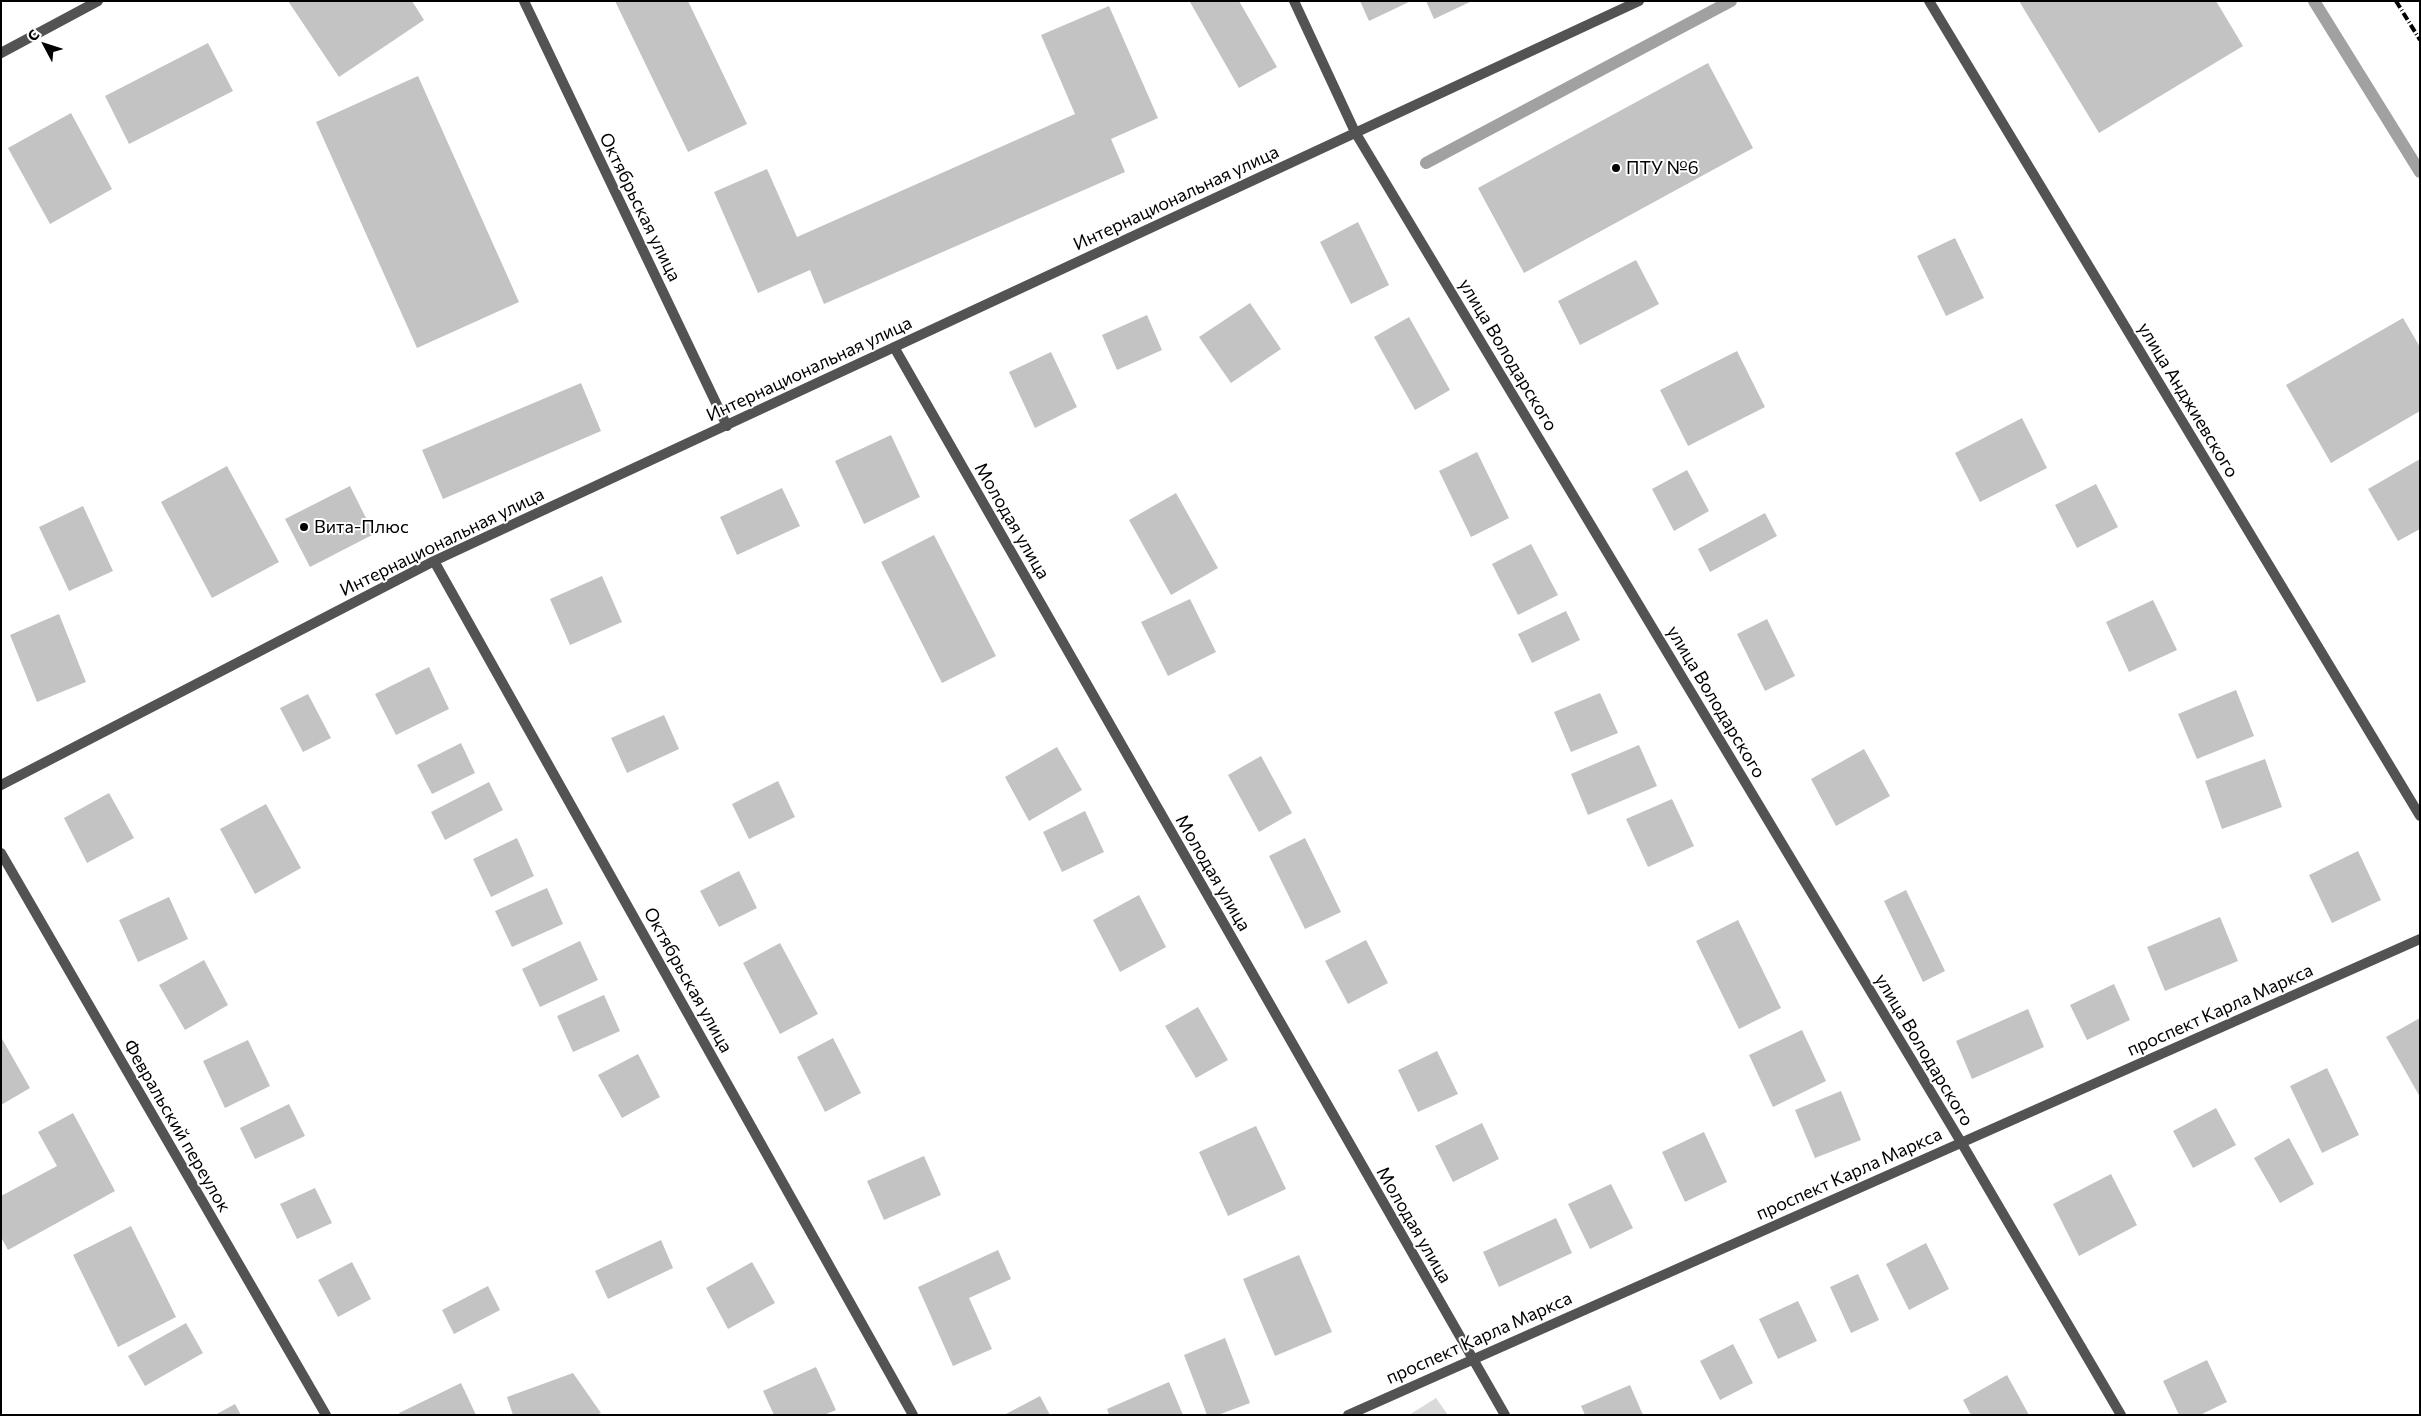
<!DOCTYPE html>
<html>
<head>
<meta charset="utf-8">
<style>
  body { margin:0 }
  #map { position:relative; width:2421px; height:1416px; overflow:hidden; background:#fff; font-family:Commissioner,sans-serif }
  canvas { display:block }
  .frame { position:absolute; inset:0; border:2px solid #000; pointer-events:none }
  .north { position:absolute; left:20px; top:20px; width:50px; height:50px; -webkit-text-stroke:4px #fff; paint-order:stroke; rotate:310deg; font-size:14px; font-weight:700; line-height:20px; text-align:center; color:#000 }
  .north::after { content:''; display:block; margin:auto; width:18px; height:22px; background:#000; clip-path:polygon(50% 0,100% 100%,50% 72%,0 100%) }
</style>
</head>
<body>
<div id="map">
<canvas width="2421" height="1416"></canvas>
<div class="frame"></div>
<div class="north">С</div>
</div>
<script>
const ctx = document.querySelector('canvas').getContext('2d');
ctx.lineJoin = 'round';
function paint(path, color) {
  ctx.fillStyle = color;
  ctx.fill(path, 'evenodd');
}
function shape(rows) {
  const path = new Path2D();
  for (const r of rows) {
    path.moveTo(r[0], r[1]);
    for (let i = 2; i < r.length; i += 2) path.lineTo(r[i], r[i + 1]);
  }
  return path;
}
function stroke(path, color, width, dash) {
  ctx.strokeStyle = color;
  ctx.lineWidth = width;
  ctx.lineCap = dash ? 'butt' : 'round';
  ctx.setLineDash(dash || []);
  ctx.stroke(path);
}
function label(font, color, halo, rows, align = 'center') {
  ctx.font = font + ' Commissioner,sans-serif';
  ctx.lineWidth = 4;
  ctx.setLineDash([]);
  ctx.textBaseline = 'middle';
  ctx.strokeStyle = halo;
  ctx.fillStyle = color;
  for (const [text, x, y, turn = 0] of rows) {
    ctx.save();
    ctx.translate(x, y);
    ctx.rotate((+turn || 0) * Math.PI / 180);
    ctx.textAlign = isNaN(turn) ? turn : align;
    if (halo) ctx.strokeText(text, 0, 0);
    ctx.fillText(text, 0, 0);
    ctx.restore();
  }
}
paint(shape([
  [1436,1398,1448,1415,1409,1415]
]), '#dadada');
stroke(shape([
  [2314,1,2420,172],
  [1426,163,1731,1]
]), '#a1a1a1', 12);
paint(shape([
  [288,1,412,1,424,20,339,77],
  [615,1,688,1,747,124,688,152],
  [1192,1,1239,1,1277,67,1239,88,1190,2],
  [1360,1,1411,1,1369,21],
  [1426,1,1472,1,1434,19],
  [2019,1,2216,1,2243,46,2099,133],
  [1109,6,1158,118,1111,139,1125,172,824,304,810,270,758,293,714,192,767,169,797,237,1075,114,1041,35],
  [208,43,233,91,129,144,105,96],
  [1708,63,1753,148,1524,273,1478,188],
  [418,76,519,302,417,348,316,122],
  [71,113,112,189,50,224,8,148],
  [1358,222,1389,285,1351,304,1320,242],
  [1955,238,1984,298,1946,316,1917,256],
  [1636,260,1659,304,1580,345,1558,301],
  [1250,303,1281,349,1231,383,1199,337],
  [1147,315,1162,350,1117,370,1102,335],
  [1409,317,1450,390,1415,410,1374,337],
  [2403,318,2420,347,2420,411,2331,463,2286,385],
  [1737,351,1765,407,1688,446,1660,390],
  [1051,352,1077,407,1035,428,1009,372],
  [581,383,601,431,443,499,422,450],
  [2022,418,2047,468,1980,502,1955,453],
  [891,435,920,497,864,524,835,461],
  [1477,452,1509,518,1471,537,1439,471],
  [2420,459,2420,529,2398,541,2368,489],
  [227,466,279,562,212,598,161,502],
  [1687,470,1709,511,1674,531,1652,489],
  [2096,484,2118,527,2077,548,2055,505],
  [350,486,374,534,310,567,285,519],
  [782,488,800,526,737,555,720,517],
  [1176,493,1218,568,1171,595,1129,520],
  [83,506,113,571,69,591,39,527],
  [1765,513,1777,536,1710,572,1698,549],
  [934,535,996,656,942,683,881,562],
  [1531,544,1558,595,1518,615,1492,564],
  [602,576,622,622,570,645,550,599],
  [1190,599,1216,652,1168,676,1141,622],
  [2153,600,2177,650,2129,672,2106,622],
  [1566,611,1580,640,1532,663,1518,634],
  [59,614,86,682,37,702,10,635],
  [1767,619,1795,676,1765,691,1737,634],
  [429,667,449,709,396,735,375,694],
  [2236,690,2254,736,2197,759,2178,714],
  [1600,693,1618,733,1571,752,1554,712],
  [308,694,331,738,303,752,280,708],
  [664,715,679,749,627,773,611,738],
  [461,743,475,773,432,794,417,765],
  [1639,745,1657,786,1588,815,1571,774],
  [1057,747,1082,790,1029,821,1005,777],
  [1864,749,1890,796,1836,826,1811,779],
  [1261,756,1292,813,1259,832,1228,775],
  [2265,759,2282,807,2222,829,2205,781],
  [778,781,795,817,749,839,732,804],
  [489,782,503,810,445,840,431,812],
  [109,793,134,838,87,863,64,818],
  [1672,799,1694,846,1648,867,1626,819],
  [266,804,301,868,255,894,220,829],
  [1085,811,1104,852,1062,872,1043,832],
  [517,838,534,876,491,897,473,859],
  [1305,838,1341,912,1305,929,1269,856],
  [2358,851,2381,900,2332,923,2309,875],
  [739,871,757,908,719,927,700,891],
  [547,888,563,924,512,947,495,911],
  [1906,890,1945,971,1923,982,1884,901],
  [1139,895,1166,947,1120,972,1093,920],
  [169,897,188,939,138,962,119,920],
  [2220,917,2238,961,2165,991,2147,947],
  [1738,920,1781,1008,1739,1029,1696,941],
  [1366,940,1388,983,1348,1004,1325,961],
  [580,941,598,980,540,1007,522,969],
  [780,943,818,1014,780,1034,743,963],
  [204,960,228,1005,185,1030,159,985],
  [2114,984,2130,1020,2087,1040,2070,1005],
  [604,995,620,1031,573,1052,557,1016],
  [1198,1007,1228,1060,1196,1078,1165,1026],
  [2028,1009,2044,1047,1972,1079,1956,1041],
  [2420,1018,2420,1097,2386,1037],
  [1802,1030,1826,1081,1773,1107,1749,1055],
  [1,1037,30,1088,1,1105],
  [833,1038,861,1093,825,1112,797,1057],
  [248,1040,270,1086,225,1108,203,1061],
  [1437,1051,1458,1094,1418,1112,1398,1070],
  [638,1054,660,1097,622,1118,598,1075],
  [2327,1068,2359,1135,2322,1153,2290,1086],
  [1841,1091,1861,1140,1815,1158,1795,1110],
  [289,1104,305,1136,255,1159,240,1128],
  [2216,1108,2236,1145,2193,1168,2173,1131],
  [73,1113,115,1191,8,1250,1,1237,1,1196,57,1166,38,1132],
  [1482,1123,1499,1159,1453,1182,1435,1146],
  [1256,1126,1286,1189,1228,1216,1199,1152],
  [1704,1132,1727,1182,1685,1202,1662,1152],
  [2289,1138,2314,1184,2280,1203,2254,1158],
  [924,1156,941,1195,884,1220,867,1181],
  [2111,1174,2137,1225,2079,1256,2053,1204],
  [1611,1184,1633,1228,1590,1249,1568,1204],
  [315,1188,332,1223,297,1239,280,1204],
  [1556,1218,1572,1253,1499,1287,1483,1252],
  [131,1226,176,1317,118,1347,73,1255],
  [661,1240,673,1268,608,1299,595,1271],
  [1926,1243,1949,1289,1909,1310,1886,1264],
  [998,1250,1011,1279,969,1298,992,1349,953,1366,918,1287],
  [1299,1255,1332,1332,1275,1356,1243,1279],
  [352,1262,371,1299,338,1317,318,1280],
  [752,1262,775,1303,728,1329,706,1288],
  [1858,1274,1879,1320,1851,1333,1830,1287],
  [488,1286,500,1310,454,1334,442,1310],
  [1798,1301,1817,1341,1778,1359,1759,1319],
  [186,1323,203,1353,145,1386,128,1356],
  [1225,1338,1250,1403,1218,1415,1207,1415,1184,1355],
  [1733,1344,1753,1383,1720,1400,1700,1361],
  [2207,1360,2227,1402,2200,1415,2179,1415,2163,1381],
  [816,1367,836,1410,824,1415,774,1415,763,1391],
  [573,1373,601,1413,596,1415,513,1415,507,1397],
  [2007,1375,2029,1415,1971,1415,1963,1400],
  [1169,1382,1183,1415,1109,1415,1107,1409],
  [461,1383,476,1415,400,1415,399,1413],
  [1630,1385,1643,1415,1585,1415,1581,1406],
  [1040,1396,1050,1415,1004,1415],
  [235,1404,241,1415,215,1415]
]), '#c3c3c3');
stroke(shape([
  [524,1,727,426],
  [1294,1,1355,132,1961,1142,2121,1415],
  [1929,1,2420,816],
  [1,53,98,1],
  [894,347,1505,1415],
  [434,561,913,1415],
  [1,785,434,561,1639,1],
  [1,853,326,1415],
  [1348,1415,2420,939]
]), '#535353', 10);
stroke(shape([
  [2396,1,2420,40]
]), '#000', 4, [8, 2.5, 1, 2.5]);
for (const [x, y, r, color] of [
  [1616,168,5,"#000"],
  [304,527,5,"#000"]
]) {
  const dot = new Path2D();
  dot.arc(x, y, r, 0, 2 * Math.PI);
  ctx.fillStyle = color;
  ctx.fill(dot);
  stroke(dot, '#fff', 2);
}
label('18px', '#000', '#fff', [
  ["ПТУ №6",1626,168],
  ["Вита-Плюс",314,527]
], 'left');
label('18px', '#000', '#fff', [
  ["Интернациональная улица",1176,198,-25],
  ["Октябрьская улица",640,207,64],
  ["улица Володарского",1508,355,59],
  ["Интернациональная улица",809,369,-25],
  ["улица Анджиевского",2188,400,59],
  ["Молодая улица",1012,521,60],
  ["Интернациональная улица",442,542,-26],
  ["улица Володарского",1716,702,59],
  ["Молодая улица",1213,873,60],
  ["Октябрьская улица",688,980,61],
  ["проспект Карла Маркса",2220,1010,-24],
  ["улица Володарского",1924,1050,59],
  ["Февральский переулок",177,1126,60],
  ["проспект Карла Маркса",1849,1174,-24],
  ["Молодая улица",1414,1225,60],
  ["проспект Карла Маркса",1479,1338,-24]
]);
</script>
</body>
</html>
